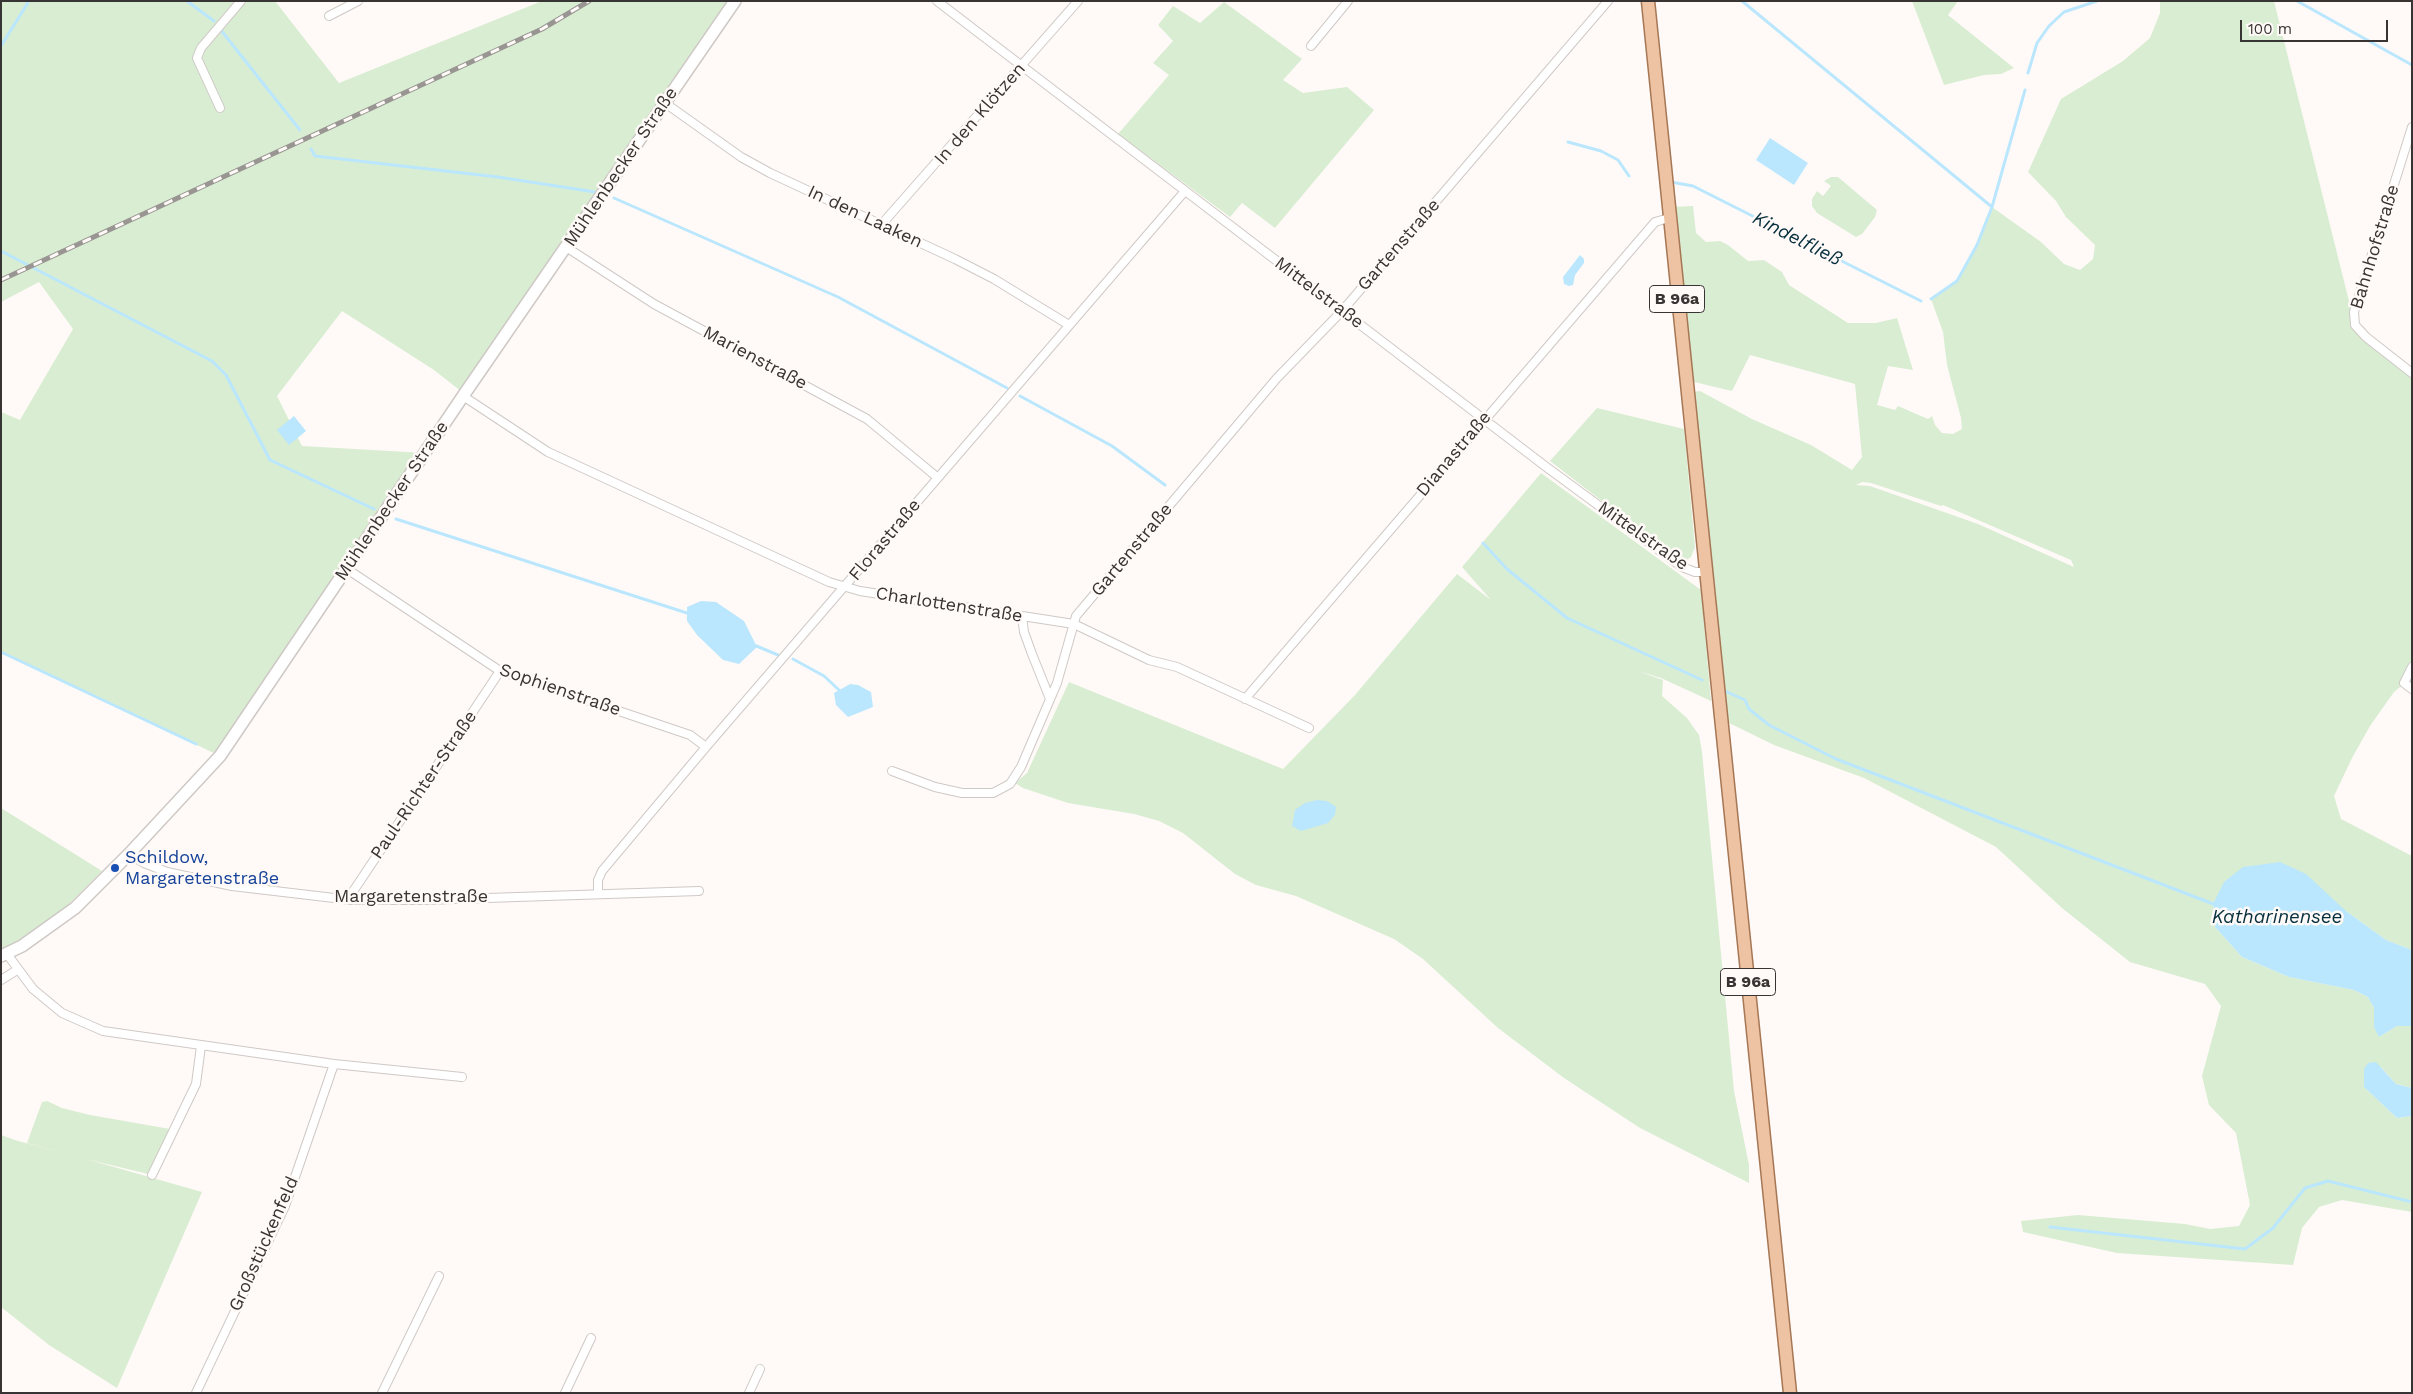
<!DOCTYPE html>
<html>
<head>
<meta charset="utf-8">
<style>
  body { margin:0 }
  #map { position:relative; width:2413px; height:1394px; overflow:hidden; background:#fffaf7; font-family:"Work Sans",sans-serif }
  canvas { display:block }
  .frame { position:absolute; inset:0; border:2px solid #373433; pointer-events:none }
  .scale { position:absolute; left:2240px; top:20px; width:148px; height:22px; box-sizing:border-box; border:2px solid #373433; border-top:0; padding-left:6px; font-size:15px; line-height:18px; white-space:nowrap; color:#373433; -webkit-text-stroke:4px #fffaf7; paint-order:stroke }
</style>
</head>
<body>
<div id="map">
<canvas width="2413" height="1394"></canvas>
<div class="frame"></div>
<div class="scale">100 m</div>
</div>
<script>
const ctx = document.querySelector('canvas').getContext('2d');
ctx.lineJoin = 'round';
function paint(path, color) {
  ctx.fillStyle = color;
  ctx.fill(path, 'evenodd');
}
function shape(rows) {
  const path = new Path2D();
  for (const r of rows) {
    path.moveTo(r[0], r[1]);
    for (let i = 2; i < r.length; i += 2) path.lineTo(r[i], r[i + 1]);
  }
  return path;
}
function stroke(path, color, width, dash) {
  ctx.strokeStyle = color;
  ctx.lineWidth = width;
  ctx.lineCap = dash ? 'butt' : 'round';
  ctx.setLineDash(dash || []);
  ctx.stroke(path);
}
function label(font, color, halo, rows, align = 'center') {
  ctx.font = font + ' "Work Sans",sans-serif';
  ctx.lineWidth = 5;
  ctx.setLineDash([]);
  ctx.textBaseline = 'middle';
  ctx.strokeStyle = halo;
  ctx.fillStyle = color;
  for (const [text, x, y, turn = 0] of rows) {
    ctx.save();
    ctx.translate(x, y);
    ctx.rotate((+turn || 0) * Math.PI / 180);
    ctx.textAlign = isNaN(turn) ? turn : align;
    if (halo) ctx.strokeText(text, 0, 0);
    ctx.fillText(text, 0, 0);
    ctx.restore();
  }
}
paint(shape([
  [1,1,275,1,339,83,542,1,734,1,462,392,434,370,342,311,277,396,302,446,425,453,220,756,1,652,1,412,20,420,73,329,39,282,1,302],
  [1912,1,1958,1,1948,15,2014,68,2001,74,1984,75,1944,85],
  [2160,1,2274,1,2355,325,2412,373,2412,689,2404,684,2394,692,2370,726,2352,758,2334,796,2341,819,2412,856,2412,950,2386,940,2346,911,2213,904,2215,927,2242,957,2289,977,2354,990,2368,997,2374,1008,2374,1019,2379,1037,2397,1026,2412,1026,2412,1088,2396,1084,2381,1067,2364,1069,2364,1087,2397,1118,2412,1116,2412,1212,2342,1200,2319,1207,2302,1228,2293,1265,2117,1253,2023,1232,2021,1221,2078,1215,2185,1224,2210,1229,2239,1226,2250,1205,2236,1133,2209,1105,2202,1076,2221,1006,2205,984,2130,962,2062,908,1996,847,1864,778,1774,745,1727,722,1693,392,1700,391,1752,419,1811,445,1852,470,1862,457,1855,384,1750,355,1732,391,1690,381,1671,207,1693,206,1696,233,1706,242,1720,241,1728,245,1748,261,1764,260,1782,272,1789,285,1848,323,1876,323,1897,318,1913,370,1888,366,1877,405,1895,410,1898,406,1928,419,1932,416,1935,425,1942,433,1953,434,1962,429,1961,418,1947,365,1943,332,1931,299,1957,281,1977,245,1992,207,2041,242,2064,264,2080,270,2093,259,2095,245,2066,217,2056,201,2028,172,2061,99,2123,61,2150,38,2160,13],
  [1862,482,1871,483,1941,506,1943,505,2071,560,2074,567,1978,524,1870,486,1856,485],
  [1224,2,1302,59,1283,80,1303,93,1347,87,1374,110,1275,228,1242,203,1230,217,1118,134,1169,75,1153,63,1173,41,1158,25,1173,6,1200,23],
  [1831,177,1838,177,1877,210,1875,217,1862,234,1856,237,1817,213,1812,206,1812,199,1817,191,1823,196,1831,186,1824,181],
  [1597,408,1684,429,1695,547,1691,557,1682,563,1550,461],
  [1541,473,1701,590,1711,701,1661,678,1638,671,1663,680,1662,696,1687,718,1699,735,1702,752,1734,1091,1749,1165,1749,1183,1640,1128,1564,1078,1498,1028,1423,959,1394,939,1296,896,1256,885,1235,874,1183,833,1159,821,1134,814,1068,803,1023,788,1015,783,1027,773,1069,682,1283,769,1355,695,1457,574,1491,600,1462,567],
  [1,808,102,871,70,903,55,924,1,955],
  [47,1101,62,1108,90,1115,170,1129,148,1174,86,1159,202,1192,117,1388,49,1345,1,1307,1,1135,18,1141,64,1153,27,1143,42,1102]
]), '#d9edd2');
paint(shape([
  [1770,138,1808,163,1794,185,1756,160],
  [1580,255,1584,259,1584,263,1575,275,1573,285,1569,286,1564,284,1563,277],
  [294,416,306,431,289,445,277,430],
  [701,601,716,602,744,621,757,647,739,664,723,660,697,635,687,621,687,607],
  [850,684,858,685,871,692,873,707,848,717,836,705,834,693],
  [1317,800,1327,801,1336,807,1335,815,1328,823,1301,831,1292,826,1295,810,1305,803],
  [2280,862,2306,874,2346,911,2386,940,2412,950,2412,1026,2397,1026,2379,1037,2374,1027,2374,1008,2368,997,2354,990,2289,977,2242,957,2215,927,2213,904,2224,882,2243,867],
  [2376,1062,2396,1084,2412,1088,2412,1116,2397,1118,2364,1087,2364,1069,2368,1063]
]), '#bae7fd');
stroke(shape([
  [187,1,214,21],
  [1742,1,1992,207],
  [2297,1,2412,65],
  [220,29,300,130],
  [1,46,29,1],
  [2028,73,2037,43,2049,26,2064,12,2097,1],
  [1568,142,1601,151,1618,160,1629,176],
  [311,149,315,156,498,177,595,192],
  [1671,182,1693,186,1921,301],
  [614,198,838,297,1007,388],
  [1,251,212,361,226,375,270,460,374,509],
  [1931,299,1957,281,1977,245,1992,207,2025,90],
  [1020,396,1112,446,1165,485],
  [396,519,690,614],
  [1483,543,1507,569,1567,618,1702,680],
  [754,645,778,655],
  [1,652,196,744],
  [793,659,824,676,839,690],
  [1725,691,1745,700,1749,709,1769,725,1836,759,2216,905],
  [2050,1227,2245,1249,2273,1228,2305,1188,2328,1181,2412,1202]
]), '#bae7fd', 3);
const street = shape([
  [937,1,1545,466,1682,567,1695,572,1706,572],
  [329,16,358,1],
  [1311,46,1348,1],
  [665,103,741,157,770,173,955,259,994,279,1069,325],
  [220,108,197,58,201,48,241,1],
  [2412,127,2354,312,2355,325,2366,337,2412,373],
  [881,225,1078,1],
  [566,247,654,304,867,419,938,478],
  [463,396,548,452,829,582,860,591,1074,624,1149,660,1177,667,1309,728],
  [347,569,500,671,690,735,706,747],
  [1022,616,1024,632,1032,654,1050,699],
  [2412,667,2404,683,2412,689],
  [1245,699,1655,222,1669,218],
  [892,771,935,787,962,793,993,793,1010,784,1021,767,1057,683,1076,616,1277,378,1342,311,1608,1],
  [129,854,144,863,167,872,232,886,351,900,426,900,699,891],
  [598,894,598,880,602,871,706,747,1185,191],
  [351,900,352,893,500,671],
  [7,954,33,989,62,1013,103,1031,334,1064,285,1206,196,1393],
  [1,980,17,970],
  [334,1064,462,1077],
  [152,1175,196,1084,201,1046],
  [382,1393,439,1276],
  [565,1393,591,1338],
  [749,1393,760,1369]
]);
const secondary = shape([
  [1,956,22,946,75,908,129,854,220,756,463,396,735,1]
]);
const primary = shape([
  [1648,1,1790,1393]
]);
stroke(street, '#cfc9c6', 10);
stroke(secondary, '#cfc9c6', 14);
stroke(primary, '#a67755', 15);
stroke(street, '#fff', 8);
stroke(secondary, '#fff', 11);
stroke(primary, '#edc3a4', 12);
const rail = shape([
  [1,280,542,29,589,1]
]);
stroke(rail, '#999593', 5);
stroke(rail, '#fffaf7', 3, [9]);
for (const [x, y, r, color] of [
  [115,868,5,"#1a4fb4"]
]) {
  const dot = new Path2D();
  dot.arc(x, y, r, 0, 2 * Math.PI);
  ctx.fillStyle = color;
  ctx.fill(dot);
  stroke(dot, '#fffaf7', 2);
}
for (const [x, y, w] of [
  [1677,299,55],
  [1748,982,55]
]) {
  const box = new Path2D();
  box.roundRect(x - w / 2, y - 13.5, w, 27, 4);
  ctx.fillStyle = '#fffaf7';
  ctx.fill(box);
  stroke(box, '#373433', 1);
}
label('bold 16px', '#373433', null, [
  ["B 96a",1677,299],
  ["B 96a",1748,982]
]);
label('18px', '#373433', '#fffaf7', [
  ["In den Klötzen",980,114,-49],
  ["Mühlenbecker Straße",621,167,-56],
  ["In den Laaken",865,217,25],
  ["Gartenstraße",1399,245,-49],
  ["Bahnhofstraße",2375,247,-73],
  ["Mittelstraße",1319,293,37],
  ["Marienstraße",755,358,28],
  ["Dianastraße",1454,454,-50],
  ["Mühlenbecker Straße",392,501,-56],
  ["Mittelstraße",1643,536,35],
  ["Florastraße",885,540,-50],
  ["Gartenstraße",1132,550,-50],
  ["Charlottenstraße",949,605,9],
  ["Sophienstraße",560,690,19],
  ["Paul-Richter-Straße",424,785,-56],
  ["Margaretenstraße",411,897],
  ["Großstückenfeld",264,1244,-66]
]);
label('18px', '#164399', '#fffaf7', [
  ["Schildow,",125,858],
  ["Margaretenstraße",125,879]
], 'left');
label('italic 19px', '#062f3e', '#fffaf7', [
  ["Kindelfließ",1797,239,27],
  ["Katharinensee",2277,917]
]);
</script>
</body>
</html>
